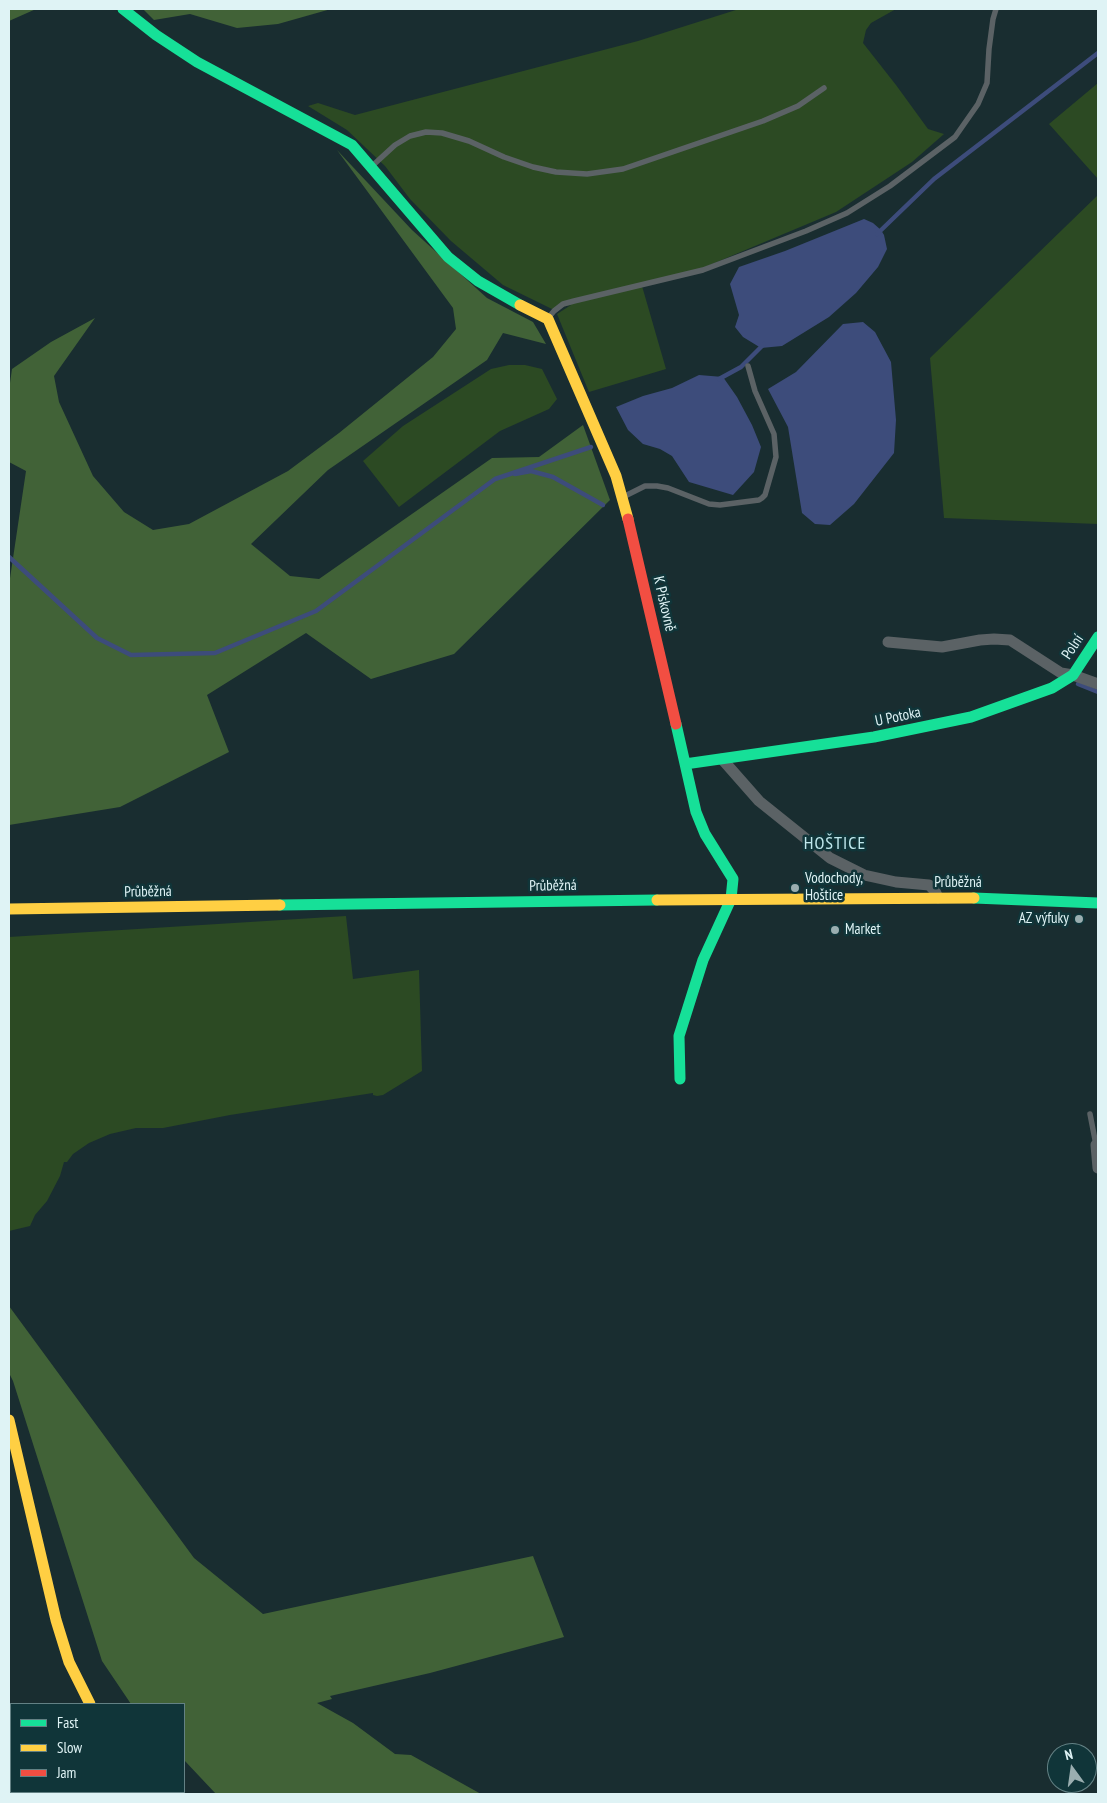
<!DOCTYPE html>
<html>
<head>
<meta charset="utf-8">
<style>
  body { margin:0 }
  #map { position:relative; width:1107px; height:1803px; overflow:hidden; background:#192d30; font-family:"PT Sans Narrow",sans-serif }
  canvas { display:block }
  .frame { position:absolute; inset:0; border:10px solid #dff3f5; pointer-events:none }
  .legend { position:absolute; left:10px; top:1703px; width:175px; height:90px; box-sizing:border-box; background:#103539; border:1px solid #638184; margin:0; padding:6px 9px; list-style:none; font-size:15px; color:#dff3f5 }
  .legend li { display:flex; align-items:center; gap:10px; height:25px }
  .legend b { width:25px; border:1px solid #638184 }
  .north { position:absolute; left:1047px; top:1743px; width:50px; height:50px; box-sizing:border-box; background:#103539; border:1px solid #638184; border-radius:50%; rotate:346deg; font-size:14px; font-weight:700; line-height:20px; text-align:center; color:#dff3f5 }
  .north::after { content:''; display:block; margin:auto; width:18px; height:22px; background:#9aaeb0; clip-path:polygon(50% 0,100% 100%,50% 72%,0 100%) }
</style>
</head>
<body>
<div id="map">
<canvas width="1107" height="1803"></canvas>
<div class="frame"></div>
<ul class="legend">
<li><b style="height:6px;background:#16e098"></b>Fast</li>
<li><b style="height:6px;background:#ffcf43"></b>Slow</li>
<li><b style="height:6px;background:#f24e42"></b>Jam</li>
</ul>
<div class="north">N</div>
</div>
<script>
const ctx = document.querySelector('canvas').getContext('2d');
ctx.lineJoin = 'round';
function paint(path, color) {
  ctx.fillStyle = color;
  ctx.fill(path, 'evenodd');
}
function shape(rows) {
  const path = new Path2D();
  for (const r of rows) {
    path.moveTo(r[0], r[1]);
    for (let i = 2; i < r.length; i += 2) path.lineTo(r[i], r[i + 1]);
  }
  return path;
}
function stroke(path, color, width, dash) {
  ctx.strokeStyle = color;
  ctx.lineWidth = width;
  ctx.lineCap = dash ? 'butt' : 'round';
  ctx.setLineDash(dash || []);
  ctx.stroke(path);
}
function label(font, color, halo, rows, align = 'center') {
  ctx.font = font + ' "PT Sans Narrow",sans-serif';
  ctx.lineWidth = 5;
  ctx.setLineDash([]);
  ctx.textBaseline = 'middle';
  ctx.strokeStyle = halo;
  ctx.fillStyle = color;
  for (const [text, x, y, turn = 0] of rows) {
    ctx.save();
    ctx.translate(x, y);
    ctx.rotate((+turn || 0) * Math.PI / 180);
    ctx.textAlign = isNaN(turn) ? turn : align;
    if (halo) ctx.strokeText(text, 0, 0);
    ctx.fillText(text, 0, 0);
    ctx.restore();
  }
}
paint(shape([
  [739,9,896,9,871,23,866,30,863,43,896,85,928,129,944,134,912,162,836,212,693,272,642,286,666,369,589,392,557,314,571,305,552,309,503,285,451,241,410,199,385,166,347,130,308,106,318,103,355,115,638,41],
  [1098,83,1098,179,1049,124],
  [1098,195,1098,524,944,518,930,358],
  [509,365,525,365,542,369,557,399,549,409,500,431,399,507,363,461,403,426,491,369],
  [346,916,353,979,419,970,422,1071,383,1095,377,1096,373,1095,373,1093,230,1115,163,1128,136,1128,110,1134,89,1143,73,1154,67,1162,64,1162,60,1176,47,1201,35,1215,30,1226,9,1231,9,937]
]), '#2c4a23');
paint(shape([
  [9,9,36,9,9,21],
  [143,9,331,9,278,24,237,28,190,14,154,20],
  [337,150,412,230,487,298,533,322,546,344,503,333,487,360,328,470,251,544,290,576,319,579,492,458,539,457,583,425,610,500,454,654,371,679,306,633,207,695,229,752,120,807,9,825,9,585,26,471,9,462,9,390,12,369,51,342,95,318,54,376,59,402,93,476,124,512,153,530,189,524,288,471,339,433,433,357,456,329,453,308],
  [9,1306,194,1558,263,1614,533,1556,564,1637,430,1673,330,1696,332,1699,317,1703,353,1723,395,1754,411,1755,481,1794,216,1794,184,1760,184,1704,131,1704,102,1661,13,1381,9,1373]
]), '#416237');
paint(shape([
  [864,219,873,223,881,230,884,235,887,249,878,267,856,293,829,317,782,346,761,348,743,337,735,327,739,315,730,284,739,267,785,251],
  [863,322,875,332,891,362,896,420,894,453,854,504,830,525,815,524,802,513,788,427,768,389,796,372,843,324],
  [699,375,723,377,737,397,752,425,761,447,754,472,733,495,689,482,672,456,660,449,643,444,628,430,616,407,643,396,672,388]
]), '#3d4c7b');
stroke(shape([
  [877,234,934,179,1098,53],
  [719,379,741,367,764,344],
  [515,474,531,471,553,477,603,505],
  [9,557,97,638,131,655,215,653,316,611,495,479,591,447],
  [1078,684,1098,692]
]), '#3d4c7b', 4.5);
stroke(shape([
  [371,167,395,145,410,136,426,132,442,133,469,141,504,157,533,167,556,172,587,174,623,169,763,121,798,106,824,88],
  [549,317,554,311,563,304,574,301,703,270,806,231,847,213,890,186,955,137,978,104,987,83,989,49,993,19,996,9],
  [625,496,645,486,657,486,668,488,709,504,720,505,759,500,762,498,765,495,776,457,774,434,755,391,748,366],
  [1090,1114,1096,1145]
]), '#5b6265', 5.5);
stroke(shape([
  [888,642,942,647,980,640,994,639,1010,640,1061,673,1073,675,1098,684],
  [722,759,759,801,830,858,864,875,896,882,929,885,935,891,938,898],
  [1098,1144,1096,1145,1098,1168]
]), '#5b6265', 11);
stroke(shape([
  [123,9,156,35,197,62,352,145,448,257,478,281,520,305],
  [676,724,696,812,705,834,733,879,731,899,703,960,679,1036,680,1079],
  [685,764,874,737,971,717,1052,688,1073,675,1098,637],
  [974,898,1098,903],
  [280,905,657,900]
]), '#16e098', 11);
stroke(shape([
  [520,305,548,319,616,476,628,519],
  [657,900,974,898],
  [9,909,280,905],
  [9,1420,56,1620,69,1662,90,1704]
]), '#ffcf43', 11);
stroke(shape([
  [628,519,676,724],
  [170,1792,173,1794]
]), '#f24e42', 11);
for (const [x, y, r, color] of [
  [795,888,5,"#9aaeb0"],
  [1079,919,5,"#9aaeb0"],
  [835,930,5,"#9aaeb0"]
]) {
  const dot = new Path2D();
  dot.arc(x, y, r, 0, 2 * Math.PI);
  ctx.fillStyle = color;
  ctx.fill(dot);
  stroke(dot, '#103539', 2);
}
label('15px', '#dff3f5', '#103539', [
  ["K Pískovně",664,604,77],
  ["Polní",1073,647,-56],
  ["U Potoka",898,717,-12],
  ["Průběžná",958,883],
  ["Průběžná",553,886,-1],
  ["Průběžná",148,892,-1]
]);
label('15px', '#dff3f5', '#103539', [
  ["Vodochody,",805,879],
  ["Hoštice",805,896],
  ["AZ výfuky",1069,919,"right"],
  ["Market",845,930]
], 'left');
ctx.letterSpacing = '1px';
label('18px', '#c0e8ec', '#103539', [
  ["HOŠTICE",835,844]
]);
ctx.letterSpacing = '0px';
</script>
</body>
</html>
